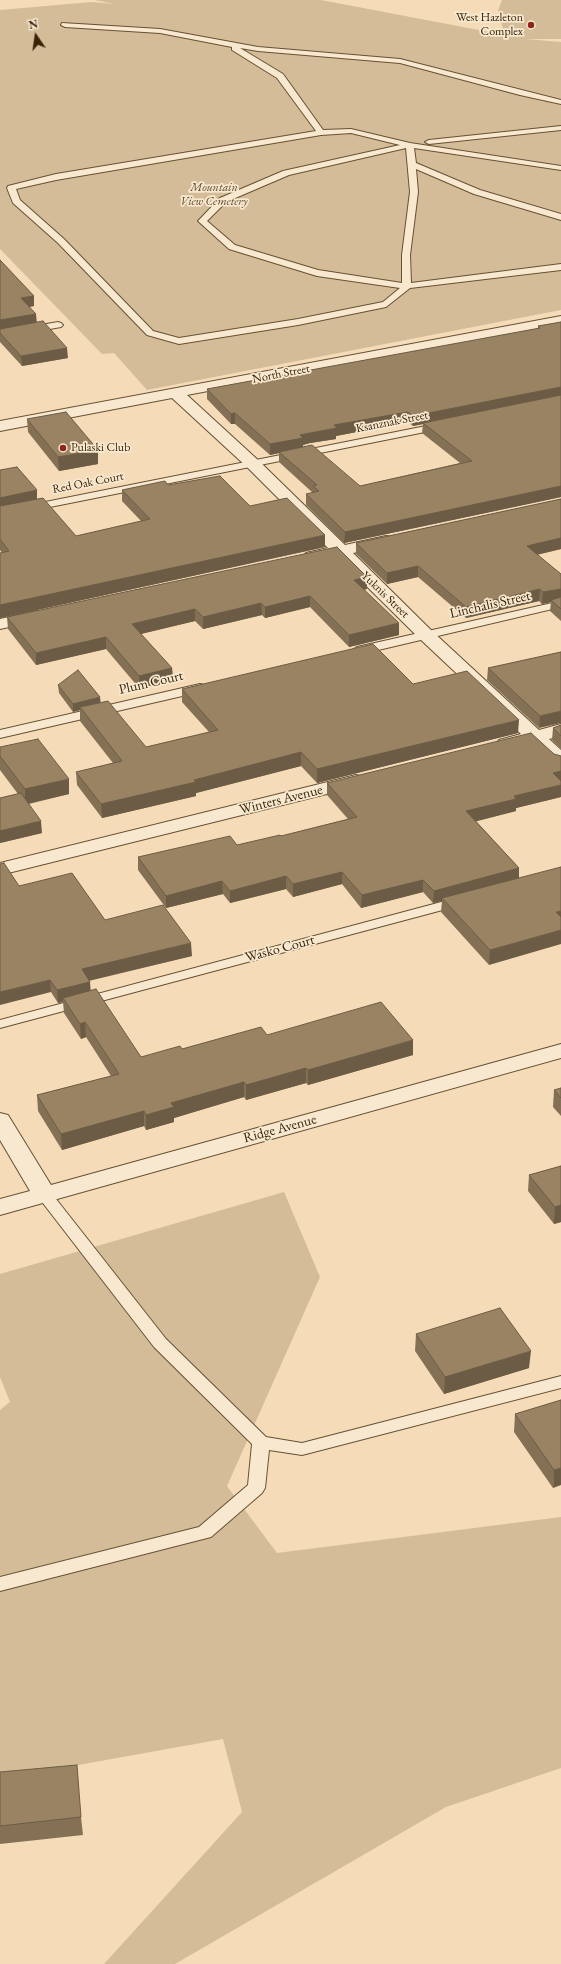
<!DOCTYPE html>
<html>
<head>
<meta charset="utf-8">
<style>
  body { margin:0 }
  #map { position:relative; width:561px; height:1964px; overflow:hidden; background:#f5dbb7; font-family:"EB Garamond",serif }
  canvas { display:block }
  .north { position:absolute; left:16px; top:16px; width:40px; height:40px; -webkit-text-stroke:3px #f8e8d0; paint-order:stroke; rotate:347deg; font-size:11px; font-weight:700; line-height:16px; text-align:center; color:#372307 }
  .north::after { content:''; display:block; margin:auto; width:14px; height:18px; background:#372307; clip-path:polygon(50% 0,100% 100%,50% 72%,0 100%) }
</style>
</head>
<body>
<div id="map">
<canvas width="561" height="1964"></canvas>
<div class="north">N</div>
</div>
<script>
const ctx = document.querySelector('canvas').getContext('2d');
ctx.lineJoin = 'round';
function paint(path, color) {
  ctx.fillStyle = color;
  ctx.fill(path, 'evenodd');
}
function shape(rows) {
  const path = new Path2D();
  for (const r of rows) {
    path.moveTo(r[0], r[1]);
    for (let i = 2; i < r.length; i += 2) path.lineTo(r[i], r[i + 1]);
  }
  return path;
}
function stroke(path, color, width, dash) {
  ctx.strokeStyle = color;
  ctx.lineWidth = width;
  ctx.lineCap = dash ? 'butt' : 'round';
  ctx.setLineDash(dash || []);
  ctx.stroke(path);
}
function label(font, color, halo, rows, align = 'center') {
  ctx.font = font + ' "EB Garamond",serif';
  ctx.lineWidth = 3.5;
  ctx.setLineDash([]);
  ctx.textBaseline = 'middle';
  ctx.strokeStyle = halo;
  ctx.fillStyle = color;
  for (const [text, x, y, turn = 0] of rows) {
    ctx.save();
    ctx.translate(x, y);
    ctx.rotate((+turn || 0) * Math.PI / 180);
    ctx.textAlign = isNaN(turn) ? turn : align;
    if (halo) ctx.strokeText(text, 0, 0);
    ctx.fillText(text, 0, 0);
    ctx.restore();
  }
}
paint(shape([
  [95,0,321,0,505,35,498,11,502,0,561,0,561,39,526,39,561,42,561,310,147,390,114,353,102,354,0,249,0,10,92,2,114,4],
  [284,1192,320,1277,227,1486,277,1553,561,1517,561,1768,446,1807,175,1964,104,1964,242,1812,223,1739,0,1779,0,1410,10,1402,0,1377,0,1274]
]), '#d5bc99');
const lane = shape([
  [62,23,160,29,258,47,400,59,561,100,561,104,520,95,400,63,258,51,240,48,283,74,323,130,351,129,410,143,561,166,561,170,414,148,416,163,480,190,561,214,561,220,474,194,416,169,418,192,410,255,411,283,561,264,561,270,410,288,386,307,298,325,179,344,147,335,58,243,13,203,7,188,8,186,56,174,316,131,277,78,232,50,232,47,160,33,65,27,61,25,62,23],
  [351,133,400,145,283,171,220,198,198,221,229,249,317,276,400,288,383,302,298,319,179,338,153,331,64,239,20,200,16,189,56,180,321,135,351,133],
  [406,148,410,192,402,255,402,283,318,270,235,245,207,221,226,202,289,175,406,148],
  [561,126,561,130,429,144,425,142,429,140,561,126],
  [58,322,61,323,63,325,61,327,0,338,0,332,58,322],
  [441,423,446,426,445,428,0,517,0,511,441,423],
  [561,601,561,607,357,655,351,651,357,647,561,601],
  [200,684,204,685,206,688,204,691,0,738,0,730,200,684],
  [460,897,465,898,467,901,465,904,0,1028,0,1020,460,897],
  [44,1189,49,1190,166,1339,266,1437,302,1443,561,1376,561,1388,302,1455,269,1450,265,1488,262,1493,211,1537,0,1591,0,1577,199,1527,248,1485,252,1444,154,1347,39,1198,36,1194,39,1190,44,1189]
]);
const street = shape([
  [561,316,561,324,187,395,259,461,345,545,386,536,392,537,395,541,392,545,353,553,432,631,539,730,561,724,561,736,549,739,561,750,561,767,554,765,531,743,506,750,499,748,496,744,499,740,521,734,420,639,337,557,312,562,306,561,303,557,306,553,328,548,247,467,172,398,0,431,0,421,561,316],
  [36,611,42,612,45,616,42,620,0,629,0,619,36,611],
  [356,775,363,777,366,781,363,785,0,875,0,863,356,775],
  [561,1044,561,1058,0,1215,0,1199,30,1191,0,1140,0,1113,8,1115,51,1185,561,1044]
]);
stroke(lane, '#665133', 2);
stroke(street, '#665133', 2);
paint(lane, '#f8e8d0');
paint(street, '#f8e8d0');
paint(shape([
  [0,260,34,296,34,306,29,307,36,314,36,323,68,358,22,366,0,342],
  [561,322,561,497,344,543,306,505,306,494,313,493,279,462,279,453,270,455,235,424,231,424,207,399,207,389,538,329,538,326],
  [408,422,413,426,423,424,422,433,460,463,360,486,303,447,303,445,310,443,336,439,336,436],
  [27,419,98,464,59,471,28,432],
  [0,470,37,499,76,536,141,521,122,501,122,490,168,485,250,506,325,547,0,618,0,553,2,553,0,550],
  [561,499,561,549,537,555,561,574,561,621,550,611,551,602,542,604,539,601,466,618,418,577,387,584,356,554,356,543],
  [367,589,364,590,399,635,349,647,310,607,265,618,262,615,203,629,195,621,141,634,172,668,173,681,139,688,106,649,36,665,8,629,7,617],
  [561,652,539,728,487,680,488,668],
  [413,684,518,733,317,783,301,766,196,793,196,796,102,818,77,785,76,772,113,763,80,721,80,710,73,712,59,693,58,685,101,703,146,747,209,732,182,702,182,689],
  [561,725,561,749,552,740,553,728],
  [0,747,69,794,29,804,42,833,0,843,0,798,18,794,0,770],
  [554,754,561,756,561,797,516,808,516,811,476,821,519,868,519,878,489,965,441,912,442,901,433,903,423,892,361,908,342,884,293,897,286,889,230,903,223,894,166,908,138,870,138,857,237,845,281,836,348,819,327,795,327,783],
  [19,886,105,920,192,956,89,981,90,982,90,991,141,1057,182,1049,267,1035,413,1055,308,1085,306,1083,246,1100,244,1097,174,1118,174,1122,146,1130,144,1126,62,1150,38,1111,37,1095,111,1076,86,1037,81,1039,64,1013,63,1002,58,1003,51,992],
  [561,1088,561,1116,553,1107,554,1090],
  [561,1166,561,1222,554,1224,528,1191,529,1175],
  [416,1334,529,1368,444,1394,415,1351],
  [561,1400,553,1488,514,1432,515,1414],
  [0,1772,81,1817,83,1835,0,1844]
]), '#847155');
paint(shape([
  [34,296,34,306,22,308,21,298],
  [36,314,37,324,0,330,0,320],
  [67,348,68,358,22,366,21,356],
  [561,387,561,397,423,423,423,424,413,426,413,416],
  [408,412,408,422,336,436,336,439,310,443,303,445,303,448,279,452,279,453,270,455,270,444,334,425],
  [235,413,235,424,231,424,231,414],
  [98,450,98,464,59,471,58,457],
  [561,486,561,497,344,543,345,532],
  [37,490,37,502,0,509,0,498],
  [325,535,325,547,0,618,0,605],
  [561,538,561,549,526,557,527,546],
  [418,566,418,577,387,584,387,573],
  [367,577,367,589,354,592,354,580],
  [540,589,539,601,466,618,466,607],
  [561,589,561,600,551,600,551,602,542,604,543,592],
  [310,596,310,607,265,618,265,607],
  [261,603,262,615,203,629,203,617],
  [195,609,195,621,132,636,132,624],
  [399,623,399,635,349,647,349,635],
  [106,637,106,649,36,665,36,653],
  [172,668,173,681,139,688,139,676],
  [100,697,101,705,80,707,80,710,73,712,73,704],
  [561,711,561,723,539,728,540,716],
  [519,720,518,733,317,783,317,769],
  [301,752,301,766,196,793,196,796,102,818,101,804],
  [561,771,561,783,553,773],
  [69,779,69,794,25,804,25,789],
  [561,785,561,797,516,808,516,811,466,824,466,811,514,796],
  [41,821,42,833,0,843,0,831],
  [519,868,519,881,442,898,442,901,433,903,434,891],
  [342,872,342,884,293,897,293,884],
  [286,876,286,889,230,903,230,891],
  [423,880,423,892,361,908,362,895],
  [222,881,223,894,166,908,166,896],
  [561,911,561,925,556,912],
  [561,930,561,944,489,965,490,950],
  [191,943,192,956,82,982,82,969],
  [50,980,51,992,0,1005,0,992],
  [90,982,91,994,63,998,63,1002,58,1003,57,990],
  [85,1022,86,1037,81,1039,80,1024],
  [413,1040,413,1055,308,1085,308,1070],
  [306,1068,306,1083,246,1100,246,1085],
  [244,1082,244,1097,174,1118,174,1122,146,1130,146,1115,171,1103],
  [144,1111,144,1126,62,1150,61,1134],
  [561,1205,561,1222,554,1224,555,1207],
  [531,1351,529,1368,444,1394,445,1377],
  [561,1468,561,1485,553,1488,554,1470]
]), '#6c5c45');
const building = shape([
  [0,260,34,296,21,298,36,314,0,320,0,260],
  [43,321,67,348,21,356,0,333,0,329,43,321],
  [561,322,561,387,413,416,408,412,334,425,337,428,310,433,300,435,303,438,270,444,235,413,231,414,207,389,540,328,538,326,561,322],
  [561,395,561,486,345,532,306,494,319,491,313,486,317,485,279,452,312,445,360,486,472,461,423,423,561,395],
  [66,412,98,450,58,457,27,419,66,412],
  [17,467,37,490,0,498,0,470,17,467],
  [220,476,250,506,287,498,325,535,0,605,0,553,9,551,0,539,0,506,43,498,76,536,150,519,122,490,165,481,168,485,220,476],
  [561,499,561,538,527,546,561,574,561,589,543,592,540,589,466,607,418,566,387,573,356,543,561,499],
  [337,547,367,577,354,580,399,623,349,635,310,596,265,607,261,603,203,617,195,609,132,624,172,668,139,676,106,637,36,653,7,617,337,547],
  [561,597,561,609,551,600,561,597],
  [373,644,413,684,467,671,519,720,317,769,301,752,194,780,196,782,101,804,76,772,122,761,80,707,108,701,146,747,218,730,182,689,373,644],
  [561,652,561,711,540,716,488,668,561,652],
  [78,670,100,697,73,704,58,685,78,670],
  [561,725,561,736,553,728,561,725],
  [531,733,554,754,561,756,561,771,553,773,561,781,561,785,514,796,516,799,466,811,519,868,434,891,423,880,362,895,342,872,293,884,286,876,230,891,222,881,166,896,138,857,230,836,237,845,280,835,281,836,357,817,327,783,531,733],
  [38,739,69,779,25,789,0,756,0,747,38,739],
  [21,793,41,821,0,831,0,798,21,793],
  [4,863,19,886,72,873,105,920,163,905,191,943,82,969,90,982,57,990,50,980,0,992,0,864,4,863],
  [561,867,561,911,556,912,561,917,561,930,490,950,442,898,561,867],
  [96,989,141,1057,180,1046,182,1049,261,1027,267,1035,381,1002,413,1040,308,1070,306,1068,246,1085,244,1082,171,1103,174,1107,146,1115,144,1111,61,1134,37,1095,119,1074,85,1022,80,1024,63,998,96,989],
  [561,1088,561,1098,554,1090,561,1088],
  [561,1166,561,1205,555,1207,529,1175,561,1166],
  [500,1308,531,1351,445,1377,416,1334,500,1308],
  [561,1400,561,1468,554,1470,515,1414,561,1400],
  [77,1765,81,1817,0,1826,0,1772,77,1765]
]);
paint(building, '#9a8363');
stroke(building, '#6c5c45', 1);
for (const [x, y, r, color] of [
  [531,25,4,"#8f2418"],
  [63,448,4,"#8f2418"]
]) {
  const dot = new Path2D();
  dot.arc(x, y, r, 0, 2 * Math.PI);
  ctx.fillStyle = color;
  ctx.fill(dot);
  stroke(dot, '#f8e8d0', 1.5);
}
label('12px', '#372307', '#f8e8d0', [
  ["West Hazleton",523,18],
  ["Complex",523,32],
  ["Pulaski Club",71,448,"left"]
], 'right');
label('italic 12px', '#5e492c', '#f8e8d0', [
  ["Mountain",214,188],
  ["View Cemetery",214,202]
]);
label('12px', '#372307', '#f8e8d0', [
  ["North Street",281,374,-11],
  ["Ksanznak Street",392,422,-11],
  ["Red Oak Court",88,483,-11],
  ["Yuknis Street",385,595,44]
]);
label('14px', '#372307', '#f8e8d0', [
  ["Linchalis Street",490,605,-13],
  ["Plum Court",151,683,-13],
  ["Winters Avenue",281,800,-14],
  ["Wasko Court",280,949,-15],
  ["Ridge Avenue",280,1129,-15]
]);
</script>
</body>
</html>
